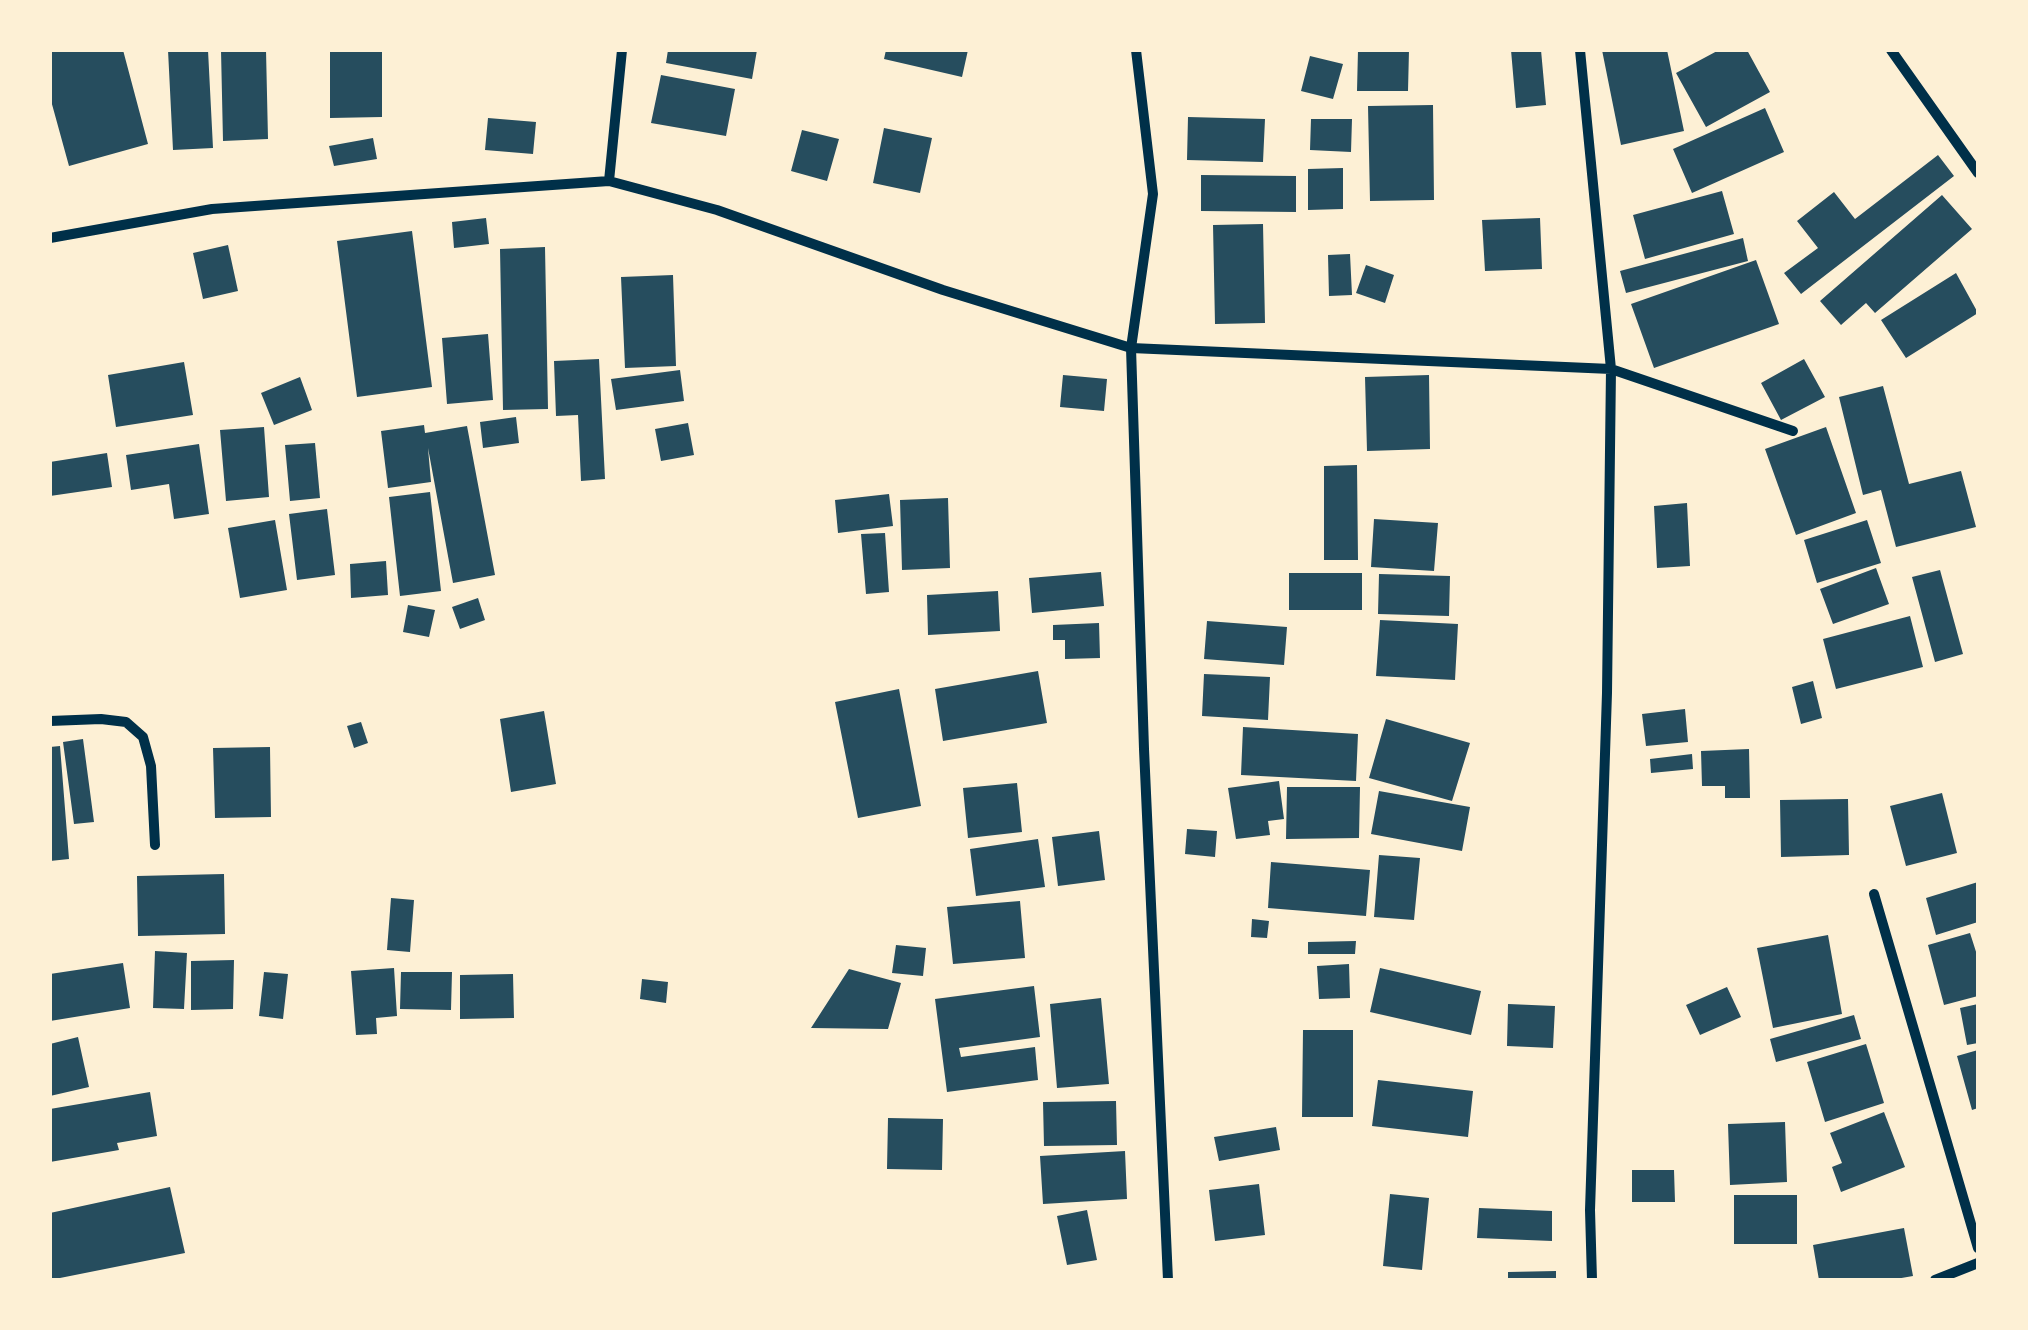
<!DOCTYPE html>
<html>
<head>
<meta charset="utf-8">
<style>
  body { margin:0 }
  #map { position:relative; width:2028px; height:1330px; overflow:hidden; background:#fdf0d5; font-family:"Golos Text",sans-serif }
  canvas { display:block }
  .frame { position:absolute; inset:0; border:52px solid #fdf0d5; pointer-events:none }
</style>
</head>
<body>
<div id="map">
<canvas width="2028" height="1330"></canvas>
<div class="frame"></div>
</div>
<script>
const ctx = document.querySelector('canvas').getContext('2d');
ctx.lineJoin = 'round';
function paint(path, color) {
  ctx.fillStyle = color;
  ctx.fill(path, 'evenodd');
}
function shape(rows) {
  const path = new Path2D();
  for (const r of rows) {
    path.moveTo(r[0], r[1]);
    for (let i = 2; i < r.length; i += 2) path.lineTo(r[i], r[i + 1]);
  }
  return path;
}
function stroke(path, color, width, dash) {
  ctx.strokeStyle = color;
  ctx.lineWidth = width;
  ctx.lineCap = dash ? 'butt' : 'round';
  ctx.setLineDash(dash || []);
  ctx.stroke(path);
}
paint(shape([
  [50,50,123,50,148,144,69,166,50,97],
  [168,50,208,50,213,148,173,150],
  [221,50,266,50,268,139,223,141],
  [330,50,382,50,382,117,330,118],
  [668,50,757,50,752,79,666,63],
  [886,50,968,50,962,77,884,59],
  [1358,50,1409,50,1408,91,1357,91],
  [1511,50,1541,50,1546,105,1516,108],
  [1602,50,1667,50,1684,131,1621,145],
  [1719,50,1747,50,1770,92,1706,127,1676,73],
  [1310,56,1343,64,1333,99,1301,91],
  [661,75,735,89,726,136,651,123],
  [1433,105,1434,200,1370,201,1368,106],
  [1765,108,1784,152,1692,193,1673,149],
  [1188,117,1265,119,1263,162,1187,160],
  [488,118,536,122,533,154,485,150],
  [1311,119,1352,119,1351,152,1310,150],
  [884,128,932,138,920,193,873,183],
  [802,130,839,139,827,181,791,171],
  [373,138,377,159,334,166,329,146],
  [1938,155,1954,176,1801,294,1784,273,1818,248,1797,221,1834,192,1855,219],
  [1343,168,1343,209,1308,210,1308,169],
  [1201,175,1296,176,1296,212,1201,211],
  [1722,191,1734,234,1645,259,1633,215],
  [1942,195,1972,229,1875,313,1866,303,1841,325,1820,301],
  [486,218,489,244,454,248,452,222],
  [1540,218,1542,269,1485,271,1482,220],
  [1263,224,1265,323,1215,324,1213,225],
  [412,231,432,387,357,397,337,241],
  [1743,238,1748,261,1626,293,1620,271],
  [228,245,238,291,203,299,193,253],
  [545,247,548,409,503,410,500,249],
  [1350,254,1352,295,1329,296,1328,255],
  [1756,260,1779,324,1654,368,1631,304],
  [1366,265,1394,275,1385,303,1356,293],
  [1956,273,1978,313,1906,358,1881,320],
  [673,275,676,366,625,368,621,277],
  [488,334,493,400,447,404,442,338],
  [599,359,605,479,581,481,578,415,556,416,554,361],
  [1804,359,1825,397,1781,420,1761,383],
  [184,362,193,415,116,427,108,375],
  [680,370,684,401,616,410,611,379],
  [1063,375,1107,379,1104,411,1060,407],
  [1429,375,1430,449,1367,451,1365,377],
  [300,377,312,410,274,425,261,393],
  [1883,386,1909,484,1961,471,1976,527,1896,547,1881,490,1863,495,1839,397],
  [516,417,519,443,483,448,480,422],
  [688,423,694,455,661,461,655,429],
  [424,425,425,433,467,426,495,575,453,583,428,448,431,482,388,488,381,431],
  [264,427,269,497,226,501,220,430],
  [1826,427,1856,513,1796,535,1765,449],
  [315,443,320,498,290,501,285,445],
  [199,444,209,514,174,519,169,484,131,490,126,455],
  [107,453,112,487,50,496,50,462],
  [1357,465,1358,560,1324,560,1324,466],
  [430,492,441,591,400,596,389,497],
  [889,494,893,526,838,533,835,500],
  [948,498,950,568,902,570,900,500],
  [1687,503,1690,566,1657,568,1654,506],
  [327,509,335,575,297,580,289,514],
  [1374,519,1438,523,1434,571,1371,567],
  [275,520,287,590,240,598,228,528],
  [1867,520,1881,563,1817,583,1804,540],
  [885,533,889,592,866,594,861,534],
  [386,561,388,595,351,598,350,564],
  [1876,568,1889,604,1833,624,1820,589],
  [1940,570,1963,654,1935,662,1912,577],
  [1101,572,1104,606,1032,613,1029,578],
  [1289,573,1362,573,1362,610,1289,610],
  [1379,574,1450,576,1449,616,1378,614],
  [998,591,1000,631,928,635,927,595],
  [478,598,485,620,460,629,452,607],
  [408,605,435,610,429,637,403,632],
  [1910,616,1923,667,1836,689,1823,639],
  [1380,620,1458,624,1455,680,1376,676],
  [1207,621,1287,627,1284,665,1204,659],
  [1099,623,1100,658,1065,659,1065,640,1053,640,1053,625],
  [1038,671,1047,723,943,741,935,689],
  [1204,674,1270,677,1268,720,1202,716],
  [1813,681,1822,718,1801,724,1792,687],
  [899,689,921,806,858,818,835,702],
  [1685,709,1688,742,1646,746,1642,714],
  [544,711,556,784,511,792,500,719],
  [1386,719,1470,743,1452,801,1369,778],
  [361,722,368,743,354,748,347,726],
  [1243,727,1358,734,1356,781,1241,775],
  [83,739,94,822,74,824,63,742],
  [60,746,69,859,50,861,50,747],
  [270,747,271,817,215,818,213,748],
  [1749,749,1750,798,1725,798,1725,786,1702,786,1701,751],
  [1692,754,1693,769,1651,773,1650,759],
  [1279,781,1284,819,1268,821,1270,835,1236,839,1228,788],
  [1017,783,1022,832,968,838,963,788],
  [1287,787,1360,787,1359,838,1286,839],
  [1379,791,1470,807,1462,851,1371,834],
  [1942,793,1957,853,1906,866,1890,806],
  [1848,799,1849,855,1781,857,1780,800],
  [1187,829,1217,831,1215,857,1185,854],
  [1099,831,1105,880,1058,886,1052,837],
  [1038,839,1045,887,976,896,970,849],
  [1379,855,1420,858,1414,920,1374,917],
  [1271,862,1370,870,1366,916,1268,908],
  [224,874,225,934,138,936,137,876],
  [1978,882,1978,922,1936,935,1926,898],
  [391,898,414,900,410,952,387,950],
  [1020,901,1025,958,953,964,947,907],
  [1252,919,1269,921,1267,938,1251,937],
  [1970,933,1978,958,1978,996,1944,1005,1928,945],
  [1828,935,1842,1014,1773,1028,1757,948],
  [1356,941,1355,954,1308,954,1308,942],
  [896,945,926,948,923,976,892,973],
  [155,951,187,953,184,1009,153,1008],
  [234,960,233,1009,191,1010,191,961],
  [123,963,130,1008,50,1021,50,974],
  [1349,964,1350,998,1319,999,1317,966],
  [394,968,397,1016,376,1018,377,1034,356,1035,351,971],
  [1380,968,1481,991,1471,1035,1370,1012],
  [849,969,901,983,888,1029,811,1028],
  [264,972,288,974,283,1019,259,1016],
  [401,972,452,972,451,1010,400,1009],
  [513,974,514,1018,460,1019,460,975],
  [642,979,668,982,666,1003,640,999],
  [1034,986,1040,1037,959,1048,961,1057,1035,1047,1038,1080,947,1092,935,999],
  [1727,987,1741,1017,1700,1035,1686,1005],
  [1101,998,1109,1084,1057,1088,1050,1004],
  [1508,1004,1555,1006,1553,1048,1507,1046],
  [1978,1004,1978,1043,1967,1045,1960,1008],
  [1854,1015,1861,1039,1776,1062,1770,1039],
  [1303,1030,1353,1030,1353,1117,1302,1117],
  [78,1037,89,1087,50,1096,50,1044],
  [1866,1044,1884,1103,1825,1122,1807,1062],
  [1978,1050,1978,1108,1972,1110,1957,1056],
  [1378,1080,1473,1091,1468,1137,1372,1126],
  [150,1092,157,1136,117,1143,119,1150,50,1162,50,1109],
  [1116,1101,1117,1145,1044,1146,1043,1102],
  [1884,1112,1905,1167,1841,1192,1832,1167,1842,1163,1830,1133],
  [888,1118,943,1119,942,1170,887,1169],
  [1785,1122,1787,1182,1730,1185,1728,1124],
  [1276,1127,1280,1150,1219,1161,1214,1137],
  [1125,1151,1127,1199,1043,1204,1040,1156],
  [1632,1170,1674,1170,1675,1202,1632,1202],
  [1259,1184,1265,1235,1215,1241,1209,1190],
  [170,1187,185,1253,50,1280,50,1213],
  [1390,1194,1429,1198,1422,1270,1383,1266],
  [1734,1195,1797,1195,1797,1244,1734,1244],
  [1479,1208,1552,1211,1552,1241,1477,1238],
  [1087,1210,1097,1260,1067,1265,1057,1216],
  [1904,1228,1913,1276,1890,1280,1819,1280,1813,1245],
  [1556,1271,1556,1280,1508,1280,1508,1272]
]), '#264d5e');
stroke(shape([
  [1136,50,1153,194,1131,348,1144,749,1168,1280],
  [1580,50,1611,369,1607,693,1590,1210,1592,1280],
  [1891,50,1978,173],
  [609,181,622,50],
  [50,238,212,209,609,181,717,210,943,290,1131,348,1611,369,1793,431],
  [50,721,101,719,126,722,143,737,151,766,155,845],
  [1874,894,1978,1248],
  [1935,1280,1978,1263]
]), '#003049', 10);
</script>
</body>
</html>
